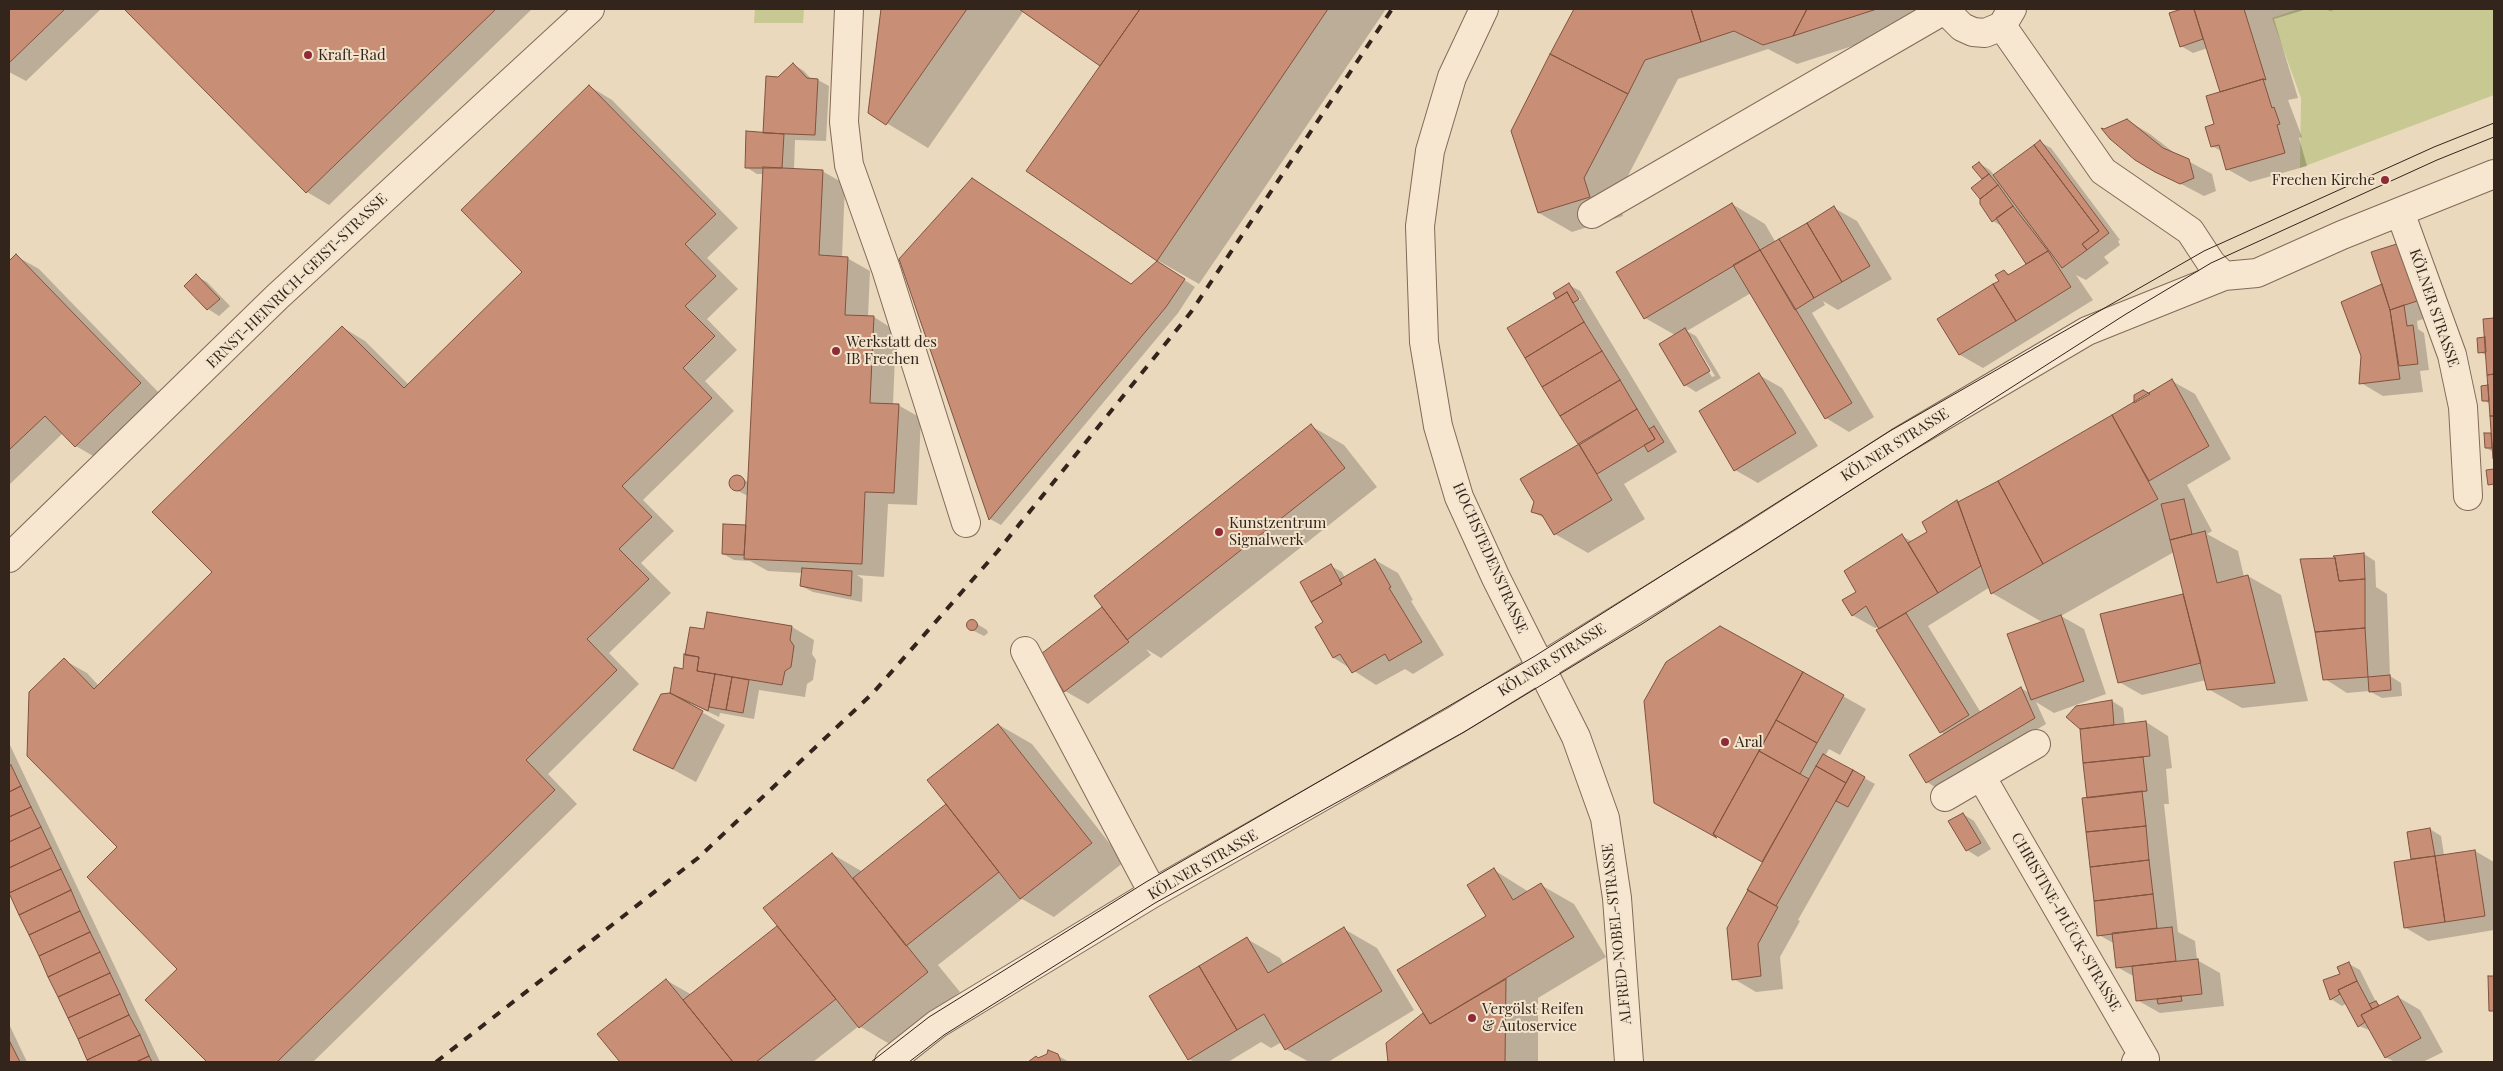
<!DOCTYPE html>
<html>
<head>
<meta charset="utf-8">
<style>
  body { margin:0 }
  #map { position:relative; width:2503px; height:1071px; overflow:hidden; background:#ebd9be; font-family:"Playfair Display",serif }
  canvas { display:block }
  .frame { position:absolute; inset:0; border:10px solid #33241c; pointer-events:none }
</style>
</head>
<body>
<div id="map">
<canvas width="2503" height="1071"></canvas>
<div class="frame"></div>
</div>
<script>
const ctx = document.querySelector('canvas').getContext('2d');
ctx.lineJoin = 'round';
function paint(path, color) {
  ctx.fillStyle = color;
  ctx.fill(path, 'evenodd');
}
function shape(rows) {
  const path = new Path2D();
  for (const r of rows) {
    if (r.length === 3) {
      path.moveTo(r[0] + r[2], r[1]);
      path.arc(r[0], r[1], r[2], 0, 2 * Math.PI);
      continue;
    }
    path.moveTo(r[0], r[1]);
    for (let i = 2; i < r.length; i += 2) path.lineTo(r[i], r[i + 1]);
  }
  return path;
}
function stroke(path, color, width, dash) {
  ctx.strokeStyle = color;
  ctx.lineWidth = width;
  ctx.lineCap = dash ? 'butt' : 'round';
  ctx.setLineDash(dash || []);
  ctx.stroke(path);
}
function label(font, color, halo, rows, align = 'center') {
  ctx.font = font + ' "Playfair Display",serif';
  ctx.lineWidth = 4;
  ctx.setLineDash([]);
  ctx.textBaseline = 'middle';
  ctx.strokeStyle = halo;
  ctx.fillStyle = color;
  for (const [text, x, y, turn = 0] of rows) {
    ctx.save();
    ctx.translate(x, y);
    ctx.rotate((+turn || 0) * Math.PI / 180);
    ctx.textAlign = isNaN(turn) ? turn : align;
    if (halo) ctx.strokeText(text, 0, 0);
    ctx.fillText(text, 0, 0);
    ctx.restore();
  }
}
paint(shape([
  [755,9,804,9,803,23,754,23],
  [2299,9,2494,9,2494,95,2300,168,2301,98,2272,18]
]), '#c8c893');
paint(shape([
  [9,9,101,9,26,81,9,72],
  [126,9,532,9,329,205,307,192],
  [882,9,1386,9,1199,284,1157,260,1102,66,1023,12,928,148,870,113],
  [1575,9,1942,9,1945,16,1797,64,1768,49,1678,79,1617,197,1623,216,1572,232,1539,213,1513,131],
  [2186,9,2307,9,2274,19,2298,98,2288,100,2302,137,2299,138,2307,166,2250,182,2227,169,2223,152,2212,146,2222,92,2208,48,2193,53,2181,46,2171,14],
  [2326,9,2338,9,2330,11],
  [793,64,804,71,812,80,818,80,829,86,826,141,795,140,794,170,822,171,845,184,842,258,847,258,870,271,868,317,874,317,896,331,893,405,898,405,921,418,917,505,888,504,884,577,857,575,863,579,862,602,813,592,801,586,803,573,768,571,750,561,734,560,723,554,747,527,748,496,734,489,731,485,732,479,736,477,749,482,763,174,757,174,746,167,765,133,778,78],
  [589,86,612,100,738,228,707,258,738,289,707,319,737,350,705,381,734,411,643,500,674,531,641,563,671,593,609,653,639,684,548,774,577,804,313,1062,208,1062,147,1000,179,969,119,847,64,660,87,673,99,686,214,572,342,327,365,341,409,385,524,272],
  [2127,120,2150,134,2177,155,2212,174,2216,191,2204,196,2160,173,2104,130],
  [2040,142,2051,148,2120,240,2118,241,2120,245,2104,257,2109,263,2086,280,2076,275,2093,300,1983,368,1960,355,1938,319,2000,281,2004,271,2011,275,2029,264,2003,227,1993,221,1984,180,1974,167,1979,163,1990,170,1995,176],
  [1732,204,1765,224,1776,243,1834,208,1857,221,1892,279,1838,310,1823,301,1825,305,1812,313,1874,417,1849,432,1826,418,1751,293,1687,331,1696,336,1721,378,1696,392,1685,385,1675,335,1645,318],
  [1689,338,1692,338,1715,376,1712,377],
  [2373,253,2439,314,2417,321,2418,329,2424,333,2429,370,2420,371,2423,392,2383,396,2361,383,2384,285],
  [16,256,39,269,163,397,98,459,76,446,63,433,9,485,9,262],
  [901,259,1132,285,1168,269,1195,287,1178,313,1001,525,990,519],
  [196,276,207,282,230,306,219,316,208,309,186,286],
  [1569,285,1580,291,1677,452,1624,484,1645,519,1588,553,1555,534,1546,519,1533,512,1536,501,1522,480,1580,444,1509,329,1558,299],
  [1573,293,1576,293,1581,300,1578,300],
  [2485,320,2494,320,2494,458,2494,452,2486,448,2486,435,2493,434,2490,404,2483,400,2489,386,2487,356,2480,352,2486,339],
  [1759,375,1782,388,1818,446,1758,483,1735,470],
  [2172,381,2195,394,2231,459,2187,485,2212,531,2207,534,2238,551,2244,577,2248,576,2281,595,2308,701,2242,708,2208,689,2206,680,2142,695,2119,682,2183,596,2185,597,2174,552,2061,616,2084,629,2106,694,2054,713,2036,702,2046,724,1938,789,1927,782,1945,735,1941,732,1879,626,1875,628,1852,615,1858,592,1902,536,1913,542,1929,532,1957,502,1959,503,2113,417],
  [1990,587,1992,593,2042,622,2029,693,2021,688,1981,713,1928,626],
  [1311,426,1344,445,1377,487,1161,658,1146,649,1151,655,1088,704,1065,691,1043,654,1104,607],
  [2364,554,2375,561,2376,587,2387,594,2390,676,2401,683,2402,696,2382,698,2369,691,2347,693,2325,679,2336,557],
  [1375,560,1398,573,1413,600,1411,601,1444,655,1413,674,1405,669,1376,685,1334,658,1316,627,1325,622,1331,566,1342,572,1345,578],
  [972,621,987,630,988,633,984,636,968,628,968,625],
  [792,627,814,640,812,654,816,660,813,680,807,684,805,697,759,690,754,719,720,713,719,717,690,703,689,705,725,725,696,782,635,749,671,694,675,669,684,671,705,630],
  [1720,627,1866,709,1840,755,1829,749,1825,756,1875,784,1798,920,1800,921,1780,957,1783,989,1756,992,1734,979,1764,861,1667,809],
  [2112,701,2123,708,2125,725,2146,722,2168,736,2172,768,2166,769,2169,804,2164,804,2178,932,2195,941,2197,960,2220,973,2224,1006,2160,1013,2137,1000,2135,977,2117,967,2115,944,2099,935,2081,728],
  [999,725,1032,744,1124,862,1054,917,1022,899,938,965,960,992,893,1046,859,1026,813,1062,621,1062,599,1034,666,980,692,995,779,926,832,854,863,872,947,805],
  [9,743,160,1062,90,1062,9,890],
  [1963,814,1974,821,1991,849,1978,857,1967,850,1950,822],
  [2430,829,2441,836,2444,855,2475,851,2494,862,2494,930,2428,941,2406,928,2415,860,2412,858],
  [1494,870,1529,892,1541,885,1574,904,1606,957,1538,998,1538,1062,1389,1062,1387,1044,1425,1013,1487,916],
  [1344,929,1377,948,1414,1010,1328,1062,1309,1062,1286,1049,1282,1042,1271,1048,1261,1042,1228,1062,1194,1062,1189,1059,1247,939,1280,958,1284,965],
  [2349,964,2360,970,2376,1002,2382,1006,2398,997,2420,1010,2443,1052,2423,1062,2395,1062,2385,1057,2372,1031,2359,1026,2347,1003,2342,1006,2331,999],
  [9,1024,27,1062,9,1062],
  [1057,1055,1069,1062,1030,1062,1036,1058,1039,1059]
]), '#0003');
const building = shape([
  [9,9,65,9,9,63,9,9],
  [124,9,496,9,306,193,124,9],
  [881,9,967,9,886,125,868,113,881,9],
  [1019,9,1140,9,1100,66,1019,9],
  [1140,9,1328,9,1157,261,1026,171,1140,9],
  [1574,9,1691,9,1701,42,1645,60,1628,94,1550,54,1574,9],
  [1691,9,1807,9,1793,36,1763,45,1734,31,1701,42,1691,9],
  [1807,9,1877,9,1793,36,1807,9],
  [2182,9,2194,9,2203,39,2180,47,2169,13,2182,9],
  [2194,9,2244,9,2266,80,2263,79,2220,92,2194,9],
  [1550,54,1628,94,1584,178,1590,197,1538,213,1511,131,1550,54],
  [793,63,807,78,818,79,815,135,763,133,766,76,778,77,793,63],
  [2263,79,2272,108,2274,107,2280,124,2277,125,2285,153,2226,170,2219,145,2211,147,2205,127,2214,124,2206,96,2263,79],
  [589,85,716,214,685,244,716,276,685,306,715,336,683,368,712,398,622,486,652,517,619,549,649,579,587,639,617,670,526,760,555,790,277,1062,207,1062,145,1000,177,969,87,877,117,847,27,756,29,692,64,658,94,689,212,572,152,512,342,326,404,388,522,272,461,210,589,85],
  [2127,119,2163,148,2189,159,2194,178,2180,184,2155,172,2135,160,2110,139,2101,128,2104,129,2127,119],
  [746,131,784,134,782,168,745,168,746,131],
  [2040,140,2109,233,2087,250,2082,244,2099,231,2034,145,2040,140],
  [2034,145,2099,231,2082,244,2087,250,2062,268,1993,175,2034,145],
  [1979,162,1989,174,1982,179,1972,167,1979,162],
  [763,167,823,170,819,255,848,257,845,315,874,316,870,403,899,404,894,493,865,492,862,564,744,559,763,167],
  [1989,174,1998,185,1980,199,1971,188,1989,174],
  [972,178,1131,284,1157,261,1185,279,1166,307,989,520,899,259,972,178],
  [1998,185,2013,206,1992,222,1980,204,1980,199,1998,185],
  [1732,203,1760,250,1644,319,1616,272,1732,203],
  [1834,206,1870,266,1842,282,1807,223,1834,206],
  [2013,206,2048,251,2026,264,1996,218,2013,206],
  [1807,223,1842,282,1814,298,1779,239,1807,223],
  [1779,239,1814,298,1795,310,1760,250,1779,239],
  [2400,243,2417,301,2390,310,2371,252,2400,243],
  [1760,250,1852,403,1825,419,1733,265,1760,250],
  [2048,251,2071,287,2016,321,1993,284,1999,281,1995,275,2004,270,2008,275,2048,251],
  [16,254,141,383,75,447,45,416,9,450,9,261,16,254],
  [196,274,220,299,207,310,184,286,196,274],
  [1569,283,1579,299,1573,303,1567,292,1556,299,1553,293,1569,283],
  [1993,284,2016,321,1959,355,1937,319,1993,284],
  [2382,284,2390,310,2400,379,2359,384,2361,356,2341,302,2382,284],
  [1567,292,1584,322,1525,358,1507,328,1567,292],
  [2404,305,2407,326,2413,325,2418,364,2399,366,2390,310,2404,305],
  [2494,318,2494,374,2487,375,2483,319,2494,318],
  [1584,322,1602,351,1542,387,1525,358,1584,322],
  [1685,328,1710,371,1684,386,1659,344,1685,328],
  [2485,337,2486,352,2478,353,2477,338,2485,337],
  [1602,351,1620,380,1560,416,1542,387,1602,351],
  [1759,373,1796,433,1734,471,1699,411,1759,373],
  [2494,374,2494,416,2490,416,2487,375,2494,374],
  [2172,379,2209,446,2149,481,2112,415,2172,379],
  [1620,380,1637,409,1578,444,1560,416,1620,380],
  [2488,385,2489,401,2482,401,2481,386,2488,385],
  [2143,390,2150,394,2134,403,2134,395,2143,390],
  [1637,409,1655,439,1597,474,1579,445,1637,409],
  [2112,415,2158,499,2043,564,1998,481,2112,415],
  [2490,416,2494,416,2494,459,2493,459,2490,416],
  [1311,424,1345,468,1127,640,1094,596,1311,424],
  [1654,426,1664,442,1648,452,1644,445,1655,439,1649,429,1654,426],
  [2484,433,2491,433,2492,448,2485,448,2484,433],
  [1579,444,1612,500,1554,535,1542,515,1531,512,1534,502,1520,479,1579,444],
  [2494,469,2494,484,2488,485,2486,470,2494,469],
  [737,483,8],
  [1998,481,2043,564,1991,594,1958,502,1998,481],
  [2184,499,2192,534,2170,540,2161,504,2184,499],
  [1957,500,1981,566,1938,593,1908,543,1927,532,1922,522,1957,500],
  [723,524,746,525,744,555,722,554,723,524],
  [2205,531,2217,583,2248,575,2275,683,2207,690,2170,540,2205,531],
  [1902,534,1938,593,1879,629,1866,606,1852,616,1842,600,1856,592,1844,571,1902,534],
  [2364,553,2365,579,2339,581,2335,558,2333,556,2364,553],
  [2335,558,2339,581,2365,579,2365,628,2315,632,2300,559,2335,558],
  [1375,559,1391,587,1389,588,1422,642,1389,661,1385,654,1352,673,1340,654,1333,658,1315,627,1323,622,1311,602,1342,584,1339,580,1375,559],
  [1331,564,1342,584,1311,602,1300,582,1331,564],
  [802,568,852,571,851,596,800,586,802,568],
  [2183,594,2201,663,2118,683,2100,614,2183,594],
  [1102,607,1129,642,1064,692,1041,654,1102,607],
  [707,612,792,626,790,640,794,646,791,667,785,671,782,685,697,671,699,657,685,655,690,627,704,629,707,612],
  [1906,613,1969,715,1940,733,1876,630,1906,613],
  [2061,615,2084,681,2031,700,2007,634,2061,615],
  [972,625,5.5],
  [1720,626,1803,672,1713,834,1717,838,1654,803,1644,701,1666,662,1720,626],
  [2365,628,2368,677,2323,680,2315,632,2365,628],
  [684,654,699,657,697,671,715,674,708,711,670,693,674,667,683,669,684,654],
  [1803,672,1844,695,1817,743,1776,720,1803,672],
  [715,674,732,677,726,710,709,707,715,674],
  [2390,675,2391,690,2369,692,2368,677,2390,675],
  [732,677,749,680,743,713,726,710,732,677],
  [2021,687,2035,718,1926,783,1909,755,2021,687],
  [670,693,703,711,673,769,633,750,661,694,670,693],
  [2112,700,2114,725,2080,729,2066,717,2076,706,2112,700],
  [1776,720,1817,743,1800,774,1759,751,1776,720],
  [2146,721,2150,756,2083,763,2080,729,2146,721],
  [998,724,1092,843,1020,899,927,780,998,724],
  [1759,751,1809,779,1762,862,1713,834,1759,751],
  [1823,754,1853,770,1846,783,1816,766,1823,754],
  [2143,757,2147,791,2087,798,2083,763,2143,757],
  [11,765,21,786,9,792,9,766,11,765],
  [1816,766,1846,783,1776,906,1747,890,1816,766],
  [1853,770,1865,777,1848,807,1836,801,1853,770],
  [21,786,31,807,9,817,9,792,21,786],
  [2142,791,2146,826,2086,832,2082,798,2142,791],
  [946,804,999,872,906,946,853,878,946,804],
  [31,807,41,827,9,842,9,817,31,807],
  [1963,813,1981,843,1966,851,1948,821,1963,813],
  [2146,826,2149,860,2090,867,2086,832,2146,826],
  [41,827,51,848,9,868,9,842,41,827],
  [2430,828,2435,856,2411,859,2407,832,2430,828],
  [51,848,61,869,9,893,9,868,51,848],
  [2475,850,2485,916,2445,922,2435,856,2475,850],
  [832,853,928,972,859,1028,763,908,832,853],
  [2435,856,2445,922,2404,928,2394,862,2435,856],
  [2149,860,2153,894,2094,901,2090,867,2149,860],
  [1494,868,1513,900,1541,883,1574,937,1430,1024,1397,970,1486,916,1467,885,1494,868],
  [61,869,71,890,19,915,9,893,61,869],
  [71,890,80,911,29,935,19,915,71,890],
  [1748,890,1778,907,1758,944,1761,976,1732,980,1727,928,1748,890],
  [2153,894,2157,928,2097,936,2094,901,2153,894],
  [80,911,90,932,39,956,29,935,80,911],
  [777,926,836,999,756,1062,733,1062,683,1000,777,926],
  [1344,927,1382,991,1285,1050,1264,1014,1237,1030,1199,966,1247,937,1268,973,1344,927],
  [2172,927,2176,961,2116,968,2112,933,2172,927],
  [90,932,100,952,48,977,39,956,90,932],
  [100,952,110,973,58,997,48,977,100,952],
  [2198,959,2202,994,2136,1001,2132,966,2198,959],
  [2349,962,2357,981,2338,990,2340,994,2330,1000,2323,980,2340,974,2337,967,2349,962],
  [1199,966,1237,1030,1188,1060,1149,996,1199,966],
  [110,973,120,994,68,1018,58,997,110,973],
  [2488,976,2494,976,2494,1011,2489,1011,2488,976],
  [666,979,683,1000,733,1062,620,1062,597,1034,666,979],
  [1506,979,1505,1062,1388,1062,1386,1043,1423,1013,1430,1024,1506,979],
  [2357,981,2372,1009,2361,1015,2365,1022,2358,1027,2338,990,2357,981],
  [120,994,129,1015,78,1039,68,1018,120,994],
  [2181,996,2182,1001,2158,1004,2157,999,2181,996],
  [2398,996,2421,1038,2385,1058,2361,1015,2398,996],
  [2376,1001,2379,1006,2372,1009,2369,1004,2376,1001],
  [129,1015,140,1035,87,1060,78,1039,129,1015],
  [140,1035,149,1056,136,1062,89,1062,87,1060,140,1035],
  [10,1042,20,1062,9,1062,10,1042],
  [1048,1050,1058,1054,1061,1062,1028,1062,1036,1056,1038,1058,1047,1054,1048,1050],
  [149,1056,152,1062,136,1062,149,1056]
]);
paint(building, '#c88f76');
stroke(building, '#80523f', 1);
const minor = shape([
  [849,9,844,122,849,165,886,269,966,523],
  [1950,9,1953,18,1962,27,1973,32,1985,33,2002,26,2012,9],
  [2002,26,2103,171,2190,231,2211,263,2224,276],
  [2400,212,2452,355,2463,407,2468,496],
  [1592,214,1946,9],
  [9,558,277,297,590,9],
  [1025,651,1153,893],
  [1981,776,2145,1059,2136,1062],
  [1945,797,2036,744],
  [889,1062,937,1024,1153,893,1456,720,1750,538,1899,442,2087,331,2224,276,2257,273,2342,235,2494,174]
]);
const tertiary = shape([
  [1484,9,1452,77,1430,151,1420,226,1424,342,1438,426,1459,497,1496,578,1576,737,1605,818,1617,898,1629,1062]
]);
stroke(minor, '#826a58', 30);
stroke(tertiary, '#826a58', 30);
stroke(minor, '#f7e7d1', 28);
stroke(tertiary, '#f7e7d1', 28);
stroke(shape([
  [871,1062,929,1017,1146,882,1535,656,1890,431,2204,251,2434,147,2494,123],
  [909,1062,944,1035,1155,903,1464,732,1642,624,2126,314,2211,263,2437,160,2494,137]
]), '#33241c', 1);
stroke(shape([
  [436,1062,698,858,873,693,997,552,1191,312,1392,9]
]), '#33241c', 4, [9, 9]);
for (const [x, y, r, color] of [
  [308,55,5,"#8e2b36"],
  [2385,180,5,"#8e2b36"],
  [836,351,5,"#8e2b36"],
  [1219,532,5,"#8e2b36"],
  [1725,742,5,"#8e2b36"],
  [1472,1018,5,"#8e2b36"]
]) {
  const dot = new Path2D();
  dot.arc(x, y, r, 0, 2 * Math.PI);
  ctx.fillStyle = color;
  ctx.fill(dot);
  stroke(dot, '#f3e4cd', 2);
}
label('15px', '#33241c', '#f3e4cd', [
  ["Kraft-Rad",318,55],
  ["Frechen Kirche",2375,180,"right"],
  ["Werkstatt des",846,342],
  ["IB Frechen",846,359],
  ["Kunstzentrum",1229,523],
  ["Signalwerk",1229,540],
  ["Aral",1735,742],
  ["Vergölst Reifen",1482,1009],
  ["& Autoservice",1482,1026]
], 'left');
label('15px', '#33241c', '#f3e4cd', [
  ["ERNST-HEINRICH-GEIST-STRASSE",297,281,-44],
  ["KÖLNER STRASSE",2434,308,71],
  ["KÖLNER STRASSE",1895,445,-32],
  ["HOCHSTEDENSTRASSE",1490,558,66],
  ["KÖLNER STRASSE",1552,660,-32],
  ["KÖLNER STRASSE",1203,865,-30],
  ["CHRISTINE-PLÜCK-STRASSE",2066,922,60],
  ["ALFRED-NOBEL-STRASSE",1617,934,-96]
]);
</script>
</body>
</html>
